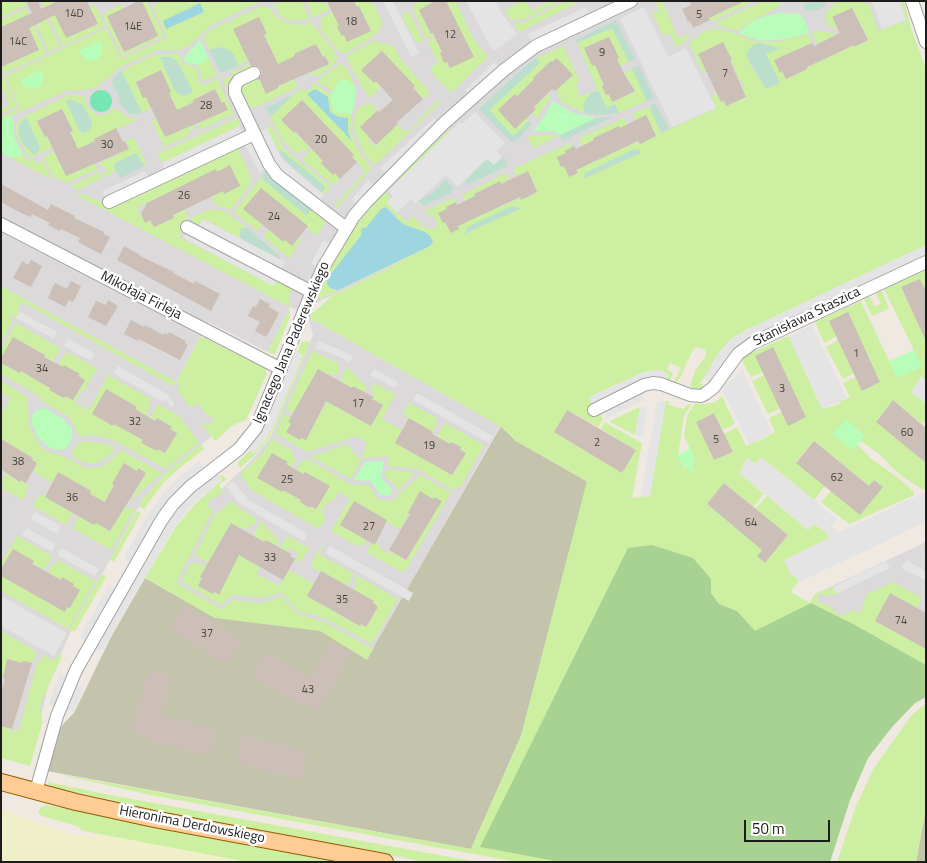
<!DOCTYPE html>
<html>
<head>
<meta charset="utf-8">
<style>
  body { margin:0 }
  #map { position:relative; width:927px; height:863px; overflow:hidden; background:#efe9e1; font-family:"Titillium Web",sans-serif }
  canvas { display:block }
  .frame { position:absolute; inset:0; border:2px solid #1c1c1c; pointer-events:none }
  .scale { position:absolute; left:744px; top:820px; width:86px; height:22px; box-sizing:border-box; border:2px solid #1c1c1c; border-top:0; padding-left:6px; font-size:15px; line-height:18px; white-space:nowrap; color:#1c1c1c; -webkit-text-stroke:4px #fff; paint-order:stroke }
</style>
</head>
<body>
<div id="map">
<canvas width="927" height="863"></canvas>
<div class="frame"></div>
<div class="scale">50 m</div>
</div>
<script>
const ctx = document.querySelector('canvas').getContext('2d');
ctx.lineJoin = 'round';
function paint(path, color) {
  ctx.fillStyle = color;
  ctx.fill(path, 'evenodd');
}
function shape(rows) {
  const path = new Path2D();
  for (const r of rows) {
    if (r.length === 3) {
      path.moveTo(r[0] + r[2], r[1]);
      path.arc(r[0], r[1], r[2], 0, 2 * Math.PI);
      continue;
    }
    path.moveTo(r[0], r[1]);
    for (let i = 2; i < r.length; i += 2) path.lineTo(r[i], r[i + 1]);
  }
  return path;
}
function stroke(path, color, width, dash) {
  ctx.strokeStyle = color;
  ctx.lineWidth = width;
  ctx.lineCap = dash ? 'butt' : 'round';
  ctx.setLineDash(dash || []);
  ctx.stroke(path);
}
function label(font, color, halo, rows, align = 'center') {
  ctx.font = font + ' "Titillium Web",sans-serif';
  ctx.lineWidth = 5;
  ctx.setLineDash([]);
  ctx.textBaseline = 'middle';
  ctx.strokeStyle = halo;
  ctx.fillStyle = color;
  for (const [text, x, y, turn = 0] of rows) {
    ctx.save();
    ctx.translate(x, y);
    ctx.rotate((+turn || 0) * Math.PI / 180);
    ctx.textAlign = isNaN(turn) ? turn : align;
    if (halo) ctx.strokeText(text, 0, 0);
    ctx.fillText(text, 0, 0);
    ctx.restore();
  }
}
paint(shape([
  [1,1,903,1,911,28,298,311,290,307,268,352,208,322,176,382,237,416,169,470,143,499,71,631,50,679,36,737,1,743,1,330,20,297,1,286],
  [308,317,500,426,367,660,215,618,151,582,184,525,252,460,270,438,276,426,313,335],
  [926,542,926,665,811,601,815,594]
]), '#dbd9d9');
paint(shape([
  [501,426,516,441,588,482,521,736,471,849,47,771,58,733,64,723,74,713,110,639,145,578,215,618,254,617,321,631,367,659],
  [926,808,926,862,916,862]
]), '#c4c3ac');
paint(shape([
  [1,809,71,835,117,836,248,862,1,862]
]), '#eff0ca');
paint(shape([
  [1,1,26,1,28,4,1,17],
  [41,1,58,1,51,5,67,38,98,24,90,7,95,5,105,26,63,46],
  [142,1,147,1,164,36,122,56,102,14,121,4,123,9,107,17,124,52,158,36],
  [163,1,262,1,211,25,192,43,185,48,177,50,158,50,120,67,107,79,94,88,87,90,69,90,1,120,1,117,20,108,5,76,106,28,121,59,167,38,153,6],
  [286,1,302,1,309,19,295,21,286,19,280,15,273,5],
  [307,1,325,1,328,8,330,7,331,9,312,18],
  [354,1,372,1,383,23,378,32,371,38,348,52,342,53,338,51,319,27,323,25,319,19,333,12,339,26,337,27,342,36,344,35,347,42,357,7],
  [418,1,435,1,419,10,430,34,433,33,434,35,426,39,413,9,415,3],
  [447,1,456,1,474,40,488,57,451,93,435,77,430,67,438,63,428,42,435,38,442,52,440,53,444,62,447,62,450,68,473,57,456,26,458,25],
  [516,1,526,1,531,11,550,1,560,1,525,19,510,20,505,10,517,4],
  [566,1,580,1,520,32,513,24,525,22],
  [662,1,678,38,689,34,690,36,684,42,676,47,670,33,663,36,652,13,659,10,656,2],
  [742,1,754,1,713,21,710,20,708,17],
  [763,1,784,1,775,9,751,22,737,31,716,25,715,23],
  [837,1,861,1,869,5,878,31,906,20,900,1,904,1,911,28,926,69,926,245,744,331,731,339,700,383,707,389,693,391,690,385,695,371,706,355,705,350,701,348,694,348,685,366,682,375,677,382,674,382,681,368,670,363,667,369,673,373,669,382,667,381,668,373,657,370,644,372,589,397,603,419,598,427,567,410,554,432,622,473,636,450,601,429,604,423,606,423,642,443,632,497,640,498,641,496,649,497,666,401,669,401,668,405,684,409,688,404,691,405,684,416,678,455,684,468,691,464,690,449,684,436,687,416,695,404,705,404,716,402,722,396,735,424,723,430,714,413,696,422,714,460,733,452,724,434,737,427,746,446,757,441,757,442,775,432,769,418,782,412,788,425,806,417,773,348,756,356,763,372,751,377,742,361,747,355,785,337,789,337,822,409,840,404,839,402,850,397,843,383,856,377,862,390,880,382,848,313,837,336,824,343,815,322,861,301,897,378,914,350,884,289,926,270,926,291,920,279,901,288,926,340,926,380,921,377,911,392,926,404,926,419,922,424,893,400,876,421,926,463,926,489,923,490,899,474,877,452,860,441,865,436,852,450,857,444,870,458,897,477,914,492,914,495,849,524,821,502,831,491,882,487,874,480,869,486,814,441,796,462,825,486,814,500,761,457,755,464,748,458,742,465,744,467,739,473,764,494,753,507,725,483,707,504,762,550,757,556,765,563,788,535,755,509,767,496,808,530,814,524,826,532,830,538,792,577,795,575,799,582,794,586,791,592,810,603,815,594,833,587,836,594,829,596,819,594,817,602,828,605,839,615,847,614,852,610,860,613,867,594,893,582,922,598,917,608,890,593,875,621,926,648,926,665,855,625,811,603,755,632,737,611,719,604,711,593,711,579,481,847,560,862,517,862,468,853,150,795,54,773,471,849,521,736,587,481,516,441,500,426,308,317,333,295,418,255,343,287,430,246,425,232,405,225,398,220,391,210,381,209,366,228,361,230,362,234,334,290,338,290,313,302,337,254,347,238,361,219,385,191,391,198,387,202,407,222,413,216,423,227,433,229,438,226,433,215,428,215,424,211,454,198,456,202,446,207,447,209,438,214,443,223,445,222,451,233,459,229,458,226,520,197,521,200,537,192,528,171,517,176,513,169,534,159,570,143,572,147,565,151,566,153,557,158,561,167,564,166,570,177,578,173,576,170,638,141,640,144,656,136,647,116,636,120,632,114,649,106,661,133,716,108,711,96,717,93,721,102,724,101,726,106,746,97,742,88,745,87,742,81,740,82,723,42,699,54,707,71,703,73,689,43,704,31,714,29,725,30,754,41,778,42,808,34,812,43,774,60,780,72,782,71,786,79,807,69,807,67,854,45,855,47,868,40,852,8,833,17,837,28,831,28,828,25,825,16,826,13],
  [759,43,779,48,766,54,766,89,749,63,754,44],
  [264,5,268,7,277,17,290,24,304,25,311,22,335,52,337,57,336,62,321,75,306,75,329,64,325,56,323,57,316,44,294,54,295,56,277,65,234,29,248,60,238,66,234,55,221,47,209,50,203,37,210,30],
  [26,8,47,54,4,73,1,67,1,60,4,66,39,50,23,17,1,27,1,20],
  [409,11,423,41,417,43,401,15],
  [47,19,60,47,49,52,36,24],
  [612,27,629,62,620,66,617,59,619,58,609,37,584,48,595,65,604,85,602,86,606,95,609,94,613,102,635,92,631,83,629,84,624,73,632,69,647,101,619,113,615,104,606,108,599,91,584,110,585,113,567,105,558,100,561,97,556,91,572,75,551,61,543,68,544,70,538,75,536,74,533,77,534,79,517,96,515,94,498,110,515,128,527,117,529,121,513,136,489,110,540,63,537,58,563,46,579,79,576,86,581,97,597,89,578,44,578,42],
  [816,31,824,31,837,35,817,44,812,33],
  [376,41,395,47,399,57,429,91,428,95,423,99,382,51,362,70,374,83,376,81,381,87,370,98,364,90,347,59,348,55,372,42],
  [178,53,184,65,192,65,196,68,197,71,198,81,200,84,204,85,217,79,234,114,200,130,197,124,228,110,224,102,222,103,215,89,193,100,194,102,176,111,169,93,171,91,161,70,136,82,143,98,146,97,151,109,142,112,121,71,151,56],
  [174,58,192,89,191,93,183,96],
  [209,59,217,74,215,77,202,81,200,78,201,72,197,65],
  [250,64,258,81,260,80,266,93,294,79,298,87,260,105,248,109,241,92,245,82,250,79,245,69,233,75,227,89,222,79,223,76,225,79,232,76,231,73],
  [342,64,348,70,355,86,347,80,338,82,333,92,317,81,338,65],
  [1,73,17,106,1,114,1,109,10,105,1,85],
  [314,83,331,95,333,111,341,113,352,114,350,130,354,141,363,158,372,167,336,209,334,207,365,171,352,157,353,155,281,120,310,147,304,152,301,150,297,154,283,141,270,117,294,94,304,88,306,91,313,88,311,85],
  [308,94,327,97,330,112,339,117,348,118,348,132,351,140],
  [546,93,549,96,549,99,537,119,532,113,536,109,534,107,546,96],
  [69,95,78,95,85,97,87,106,96,115,108,114,114,109,117,109,128,118,139,119,94,139,95,141,77,150,70,132,72,130,62,109,37,121,44,137,47,136,52,147,33,157,29,157,16,134,17,123,27,115],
  [69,99,81,104,91,119,84,133,80,132,66,101],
  [438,100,441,102,375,165,365,155,354,130,354,120,358,108,370,103,377,111,360,127,370,138,368,140,374,146,398,124,403,131,410,130],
  [237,118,241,124,239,126,162,163,157,154],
  [624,118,627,125,620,128,618,126,613,128,614,131,599,138,598,135,593,138,594,140,583,146,579,138],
  [156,119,162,131,163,130,166,136,165,137,193,124,195,128,188,132,190,135,164,147,152,121],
  [271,126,284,149,331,187,324,195,322,192,325,188,281,150,279,152,267,128],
  [450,129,452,130,400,180,398,178],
  [550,134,557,137,533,148,527,136],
  [131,138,135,140,146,164,144,166,137,154,114,167,116,171,105,177,103,174,107,171,104,165,101,166,99,163,129,149,125,141],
  [237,147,247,167,251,181,248,187,231,210,216,205,210,197,223,191,224,194,240,186,230,166,217,172,216,170,177,188,178,190,156,198,157,201,152,203,151,201,137,207,144,222,150,220,154,227,174,218,173,215,185,209,188,216,179,237,273,285,277,278,292,287,289,298,290,312,289,319,275,354,268,352,290,307,76,195,84,194,98,201,103,203,106,209],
  [312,149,323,161,322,163,333,175,335,173,340,179,334,185,302,160],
  [54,151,63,170,64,169,67,175,66,176,94,163,97,169,67,183,53,177,44,159,46,155],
  [23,155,28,161,34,160,36,164,43,161,51,179,11,158],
  [99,172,102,178,78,190,71,186],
  [506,173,509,180,501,184,500,182,481,193,479,191,474,194,475,196,464,201,462,195],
  [262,176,264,181,308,214,311,209,326,222,316,236,261,188,244,209,258,221,264,223,257,231,234,212],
  [211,209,225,211,247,228,243,228,239,234,240,238,204,219,199,227,190,222,192,217],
  [270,228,273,230,271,232,283,242,285,240,292,246,299,237,301,239,290,259,263,236],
  [1,286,176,382,201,336,265,368,267,374,246,420,233,425,215,441,201,423,203,421,207,426,214,420,211,416,208,417,198,403,191,408,177,390,180,385,176,382,173,386,22,302,17,310,20,312,16,318,11,315,9,318,13,321,1,342],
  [882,291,889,308,872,316,864,299,869,296,875,307,881,304,876,293],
  [16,323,60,348,53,362,35,349,1,358,1,349],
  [838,340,854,373,843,379,826,347],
  [302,341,310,342,277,423,268,439,254,456,240,468,238,465,240,460,251,450,254,453,268,436,274,425,303,355,297,352],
  [312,351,340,364,338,368,340,369,336,376,330,373,296,414,286,409],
  [68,352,97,369,84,391,81,391,75,403,89,410,108,375,151,399,148,404,151,405,146,415,135,409,137,407,106,390,92,414,113,426,114,424,143,440,142,443,156,451,158,449,165,453,177,433,170,429,171,426,157,418,155,421,150,418,158,404,179,416,199,442,166,469,113,440,94,435,78,437,74,425,67,416,44,402,36,394,1,374,1,363,20,373,21,371,50,388,49,390,63,398,65,396,73,400,84,380,78,376,79,374,58,365,64,354,66,355],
  [347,367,367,387,363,394,353,386,352,388,340,381],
  [764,375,780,408,768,414,752,381],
  [1,381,27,397,30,428,38,443,47,452,63,456,85,468,95,468,104,466,121,450,162,473,130,501,146,473,139,468,137,471,124,463,112,484,114,485,105,502,90,494,91,491,59,473,52,483,47,480,33,471,37,464,32,460,33,458,19,450,11,448,12,446,3,440,1,443,1,415,11,398,1,393],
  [374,383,395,395,382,419,402,430,395,443,422,458,423,456,430,460,429,462,445,468,444,471,452,475,466,453,460,450,461,447,452,442,450,444,437,436,445,423,484,445,462,485,454,490,417,469,387,466,389,456,363,458,361,455,364,453,367,443,358,437,354,437,307,452,276,434,284,413,291,417,291,424,286,432,300,440,301,438,306,440,328,399,334,406,356,415,355,418,371,426,382,405,372,399,373,397,371,396,374,391,371,389],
  [409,403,437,418,435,422,437,424,433,432,409,418,407,420,404,413],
  [640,407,635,435,610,422,610,421],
  [272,439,290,449,296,460,291,467,286,464,287,462,272,453,258,478,282,492,283,490,301,500,300,502,309,508,311,506,317,509,329,486,305,472,303,474,296,470,301,461,304,462,306,458,352,485,369,485,378,500,392,501,420,475,451,493,404,573,366,552,372,540,380,545,379,548,390,554,392,552,407,560,441,501,434,497,433,499,420,492,400,530,354,502,340,525,350,531,357,532,356,534,367,541,364,546,361,544,359,547,331,531,350,499,339,492,333,501,327,502,322,511,325,519,323,523,321,526,317,528,255,492,250,488,240,474,264,452],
  [85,441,102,443,115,447,112,453,100,462,92,464,84,462,76,459,71,453,78,444],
  [201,444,204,449,177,470,163,483,144,509,139,506,143,499,169,470],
  [346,444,361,461,351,479,311,457],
  [387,469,415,473,396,492,397,487,385,477],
  [7,472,11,475,10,477,19,482,21,480,26,483,28,489,23,500,1,488,4,484,2,482],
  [222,475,227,479,219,485,223,492,207,503,213,511,176,583,222,609,233,600,263,603,281,596,297,614,324,622,373,649,367,660,320,631,215,618,145,578,177,525,197,502,222,480,219,476],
  [46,494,45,497,73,513,66,525,33,506,39,496],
  [232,501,239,508,257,519,254,525,251,524,248,528,250,529,250,531,244,527,242,529,231,523,208,563,195,555,215,514],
  [124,506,131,510,132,508,135,509,111,550,73,528,79,514,83,519,94,525,96,523,110,531],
  [137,511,141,513,114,562,110,559],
  [261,521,279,541,275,548,272,543,266,540,264,542,253,535],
  [17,536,52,556,44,570,32,563,33,561,13,549,1,569,1,564],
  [287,536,309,548,302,560,297,562,294,561,299,554,289,548,286,551,280,548],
  [324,545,319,554,354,574,346,588,313,568,311,564,320,548],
  [240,553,248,557,247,560,256,565,258,563,261,565,256,574,279,586,289,570,314,584,307,596,323,606,325,603,330,606,329,609,334,612,335,610,340,613,339,615,345,618,346,616,351,619,350,621,359,626,361,624,366,627,378,607,373,604,374,601,353,590,357,584,354,582,357,576,398,599,372,644,324,618,298,611,281,592,263,598,232,595,221,605,181,581,192,562,197,565,199,562,206,566,200,577,202,578,198,586,213,594,215,592,219,594],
  [58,560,95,581,68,629,1,591,1,576,65,612,67,607,70,608,74,584,63,577,61,580,48,572,53,563,56,565],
  [102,574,106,577,75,631,69,630],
  [1,631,37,652,32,663,23,661,22,663,7,660,2,678],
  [59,654,62,656,40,705,42,724,30,766,1,758,1,726,12,729,12,732,14,732,15,730,19,731,38,660,40,661,44,655,55,661],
  [926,703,926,808,916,862,837,862,856,806,874,768,911,716],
  [48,782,110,795,477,862,426,862,168,813,52,787,49,785],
  [46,805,214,837,347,862,248,862,84,831,77,826,42,816,38,812,40,808]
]), '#ccefa1');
paint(shape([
  [652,545,693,558,711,579,711,593,719,604,737,611,755,631,811,603,855,625,926,665,926,697,915,703,892,727,868,758,850,800,830,862,560,862,480,847,628,548]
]), '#a8d291');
paint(shape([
  [808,1,827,1,825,5,818,10,810,12,805,10,803,6],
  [616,20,635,59,629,62,612,28,579,42,578,44,576,40],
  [759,43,780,48,766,54,780,83,766,89,746,55,749,49,754,44],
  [221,47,229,50,234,55,238,66,222,72,219,70,209,50],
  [160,57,170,57,177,61,192,89,192,92,183,96,175,91],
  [537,58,540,63,489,110,513,136,529,121,530,122,531,125,517,140,513,142,510,141,479,109,528,64],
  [639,66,654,98,647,101,632,69],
  [121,71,123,74,142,112,136,114,131,114,120,104,118,94,112,83,114,77],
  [595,91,599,91,606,108,615,104,619,113,599,115,585,113,583,107,584,103,590,94],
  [294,94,270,117,266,108],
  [69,99,82,104,91,119,92,126,89,130,84,133,80,132,66,101],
  [655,103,669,129,661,133,649,106],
  [613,117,562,141,560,135,596,118],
  [27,118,40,148,38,153,34,155,24,145,18,133,19,126,24,119],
  [634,149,639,150,641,153,583,179,585,173],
  [281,150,324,185,325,188,322,192,287,163,279,152],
  [136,153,144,166,120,178,114,167,115,163],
  [502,157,505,160,507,166,465,186,465,180,488,158,494,165],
  [267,170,273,177,311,209,308,214,306,215,264,181,262,176],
  [446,180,453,188,451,193,427,204,423,205,419,201,433,192],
  [512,206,522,208,464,234,467,227],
  [243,228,247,228,280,256,280,259,240,238,240,230]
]), '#bcdfcd');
paint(shape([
  [779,13,801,14,810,32,791,38,776,40,759,40,738,33,752,22,763,17],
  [200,40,209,59,197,65,185,62,184,57],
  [100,41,102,45,102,53,96,60,88,61,81,55,79,51],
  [41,70,44,77,41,85,38,88,29,89,22,84,21,79],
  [342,80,347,80,355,86,356,97,352,114,341,113,333,111,331,95,338,82],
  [553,101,573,113,596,118,560,135,552,131,533,131,544,117],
  [11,115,14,122,13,134,23,155,11,158,1,153,1,120],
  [914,350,922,367,897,378,889,361],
  [45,408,63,419,72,428,72,439,66,449,56,450,50,448,38,438,32,423,32,417,35,411],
  [846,419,865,436,853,450,832,434],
  [690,448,696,462,692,464,695,471,691,473,687,466,684,468,677,455],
  [384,461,381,478,392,489,390,496,380,495,371,481,354,480,365,462]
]), '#b8feba');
paint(shape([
  [101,101,11]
]), '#77e6b5');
paint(shape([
  [383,1,393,1,419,53,411,57],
  [466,1,496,1,501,12,517,34,495,51,490,46],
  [872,1,900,1,906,20,882,29],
  [586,7,589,13,531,41,528,34],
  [644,7,668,57,686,48,716,108,672,127,620,19],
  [494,62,499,67,470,95,465,90],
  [475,112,505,143,496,151,502,157,494,165,487,159,458,187,446,175,415,204,411,199,397,213,387,202,393,196,388,191,460,122,462,124],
  [434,118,439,123,386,174,380,168],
  [239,126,243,134,165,171,162,163],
  [267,128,282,159,324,195,319,201,280,169,276,164,260,132],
  [253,142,266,169,259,172,245,146],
  [145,171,149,178,105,198,102,191],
  [368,180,375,186,358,205,351,200],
  [203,219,285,262,273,286,183,238,191,223,199,227],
  [323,240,330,244,318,267,311,264],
  [926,245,926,257,747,342,710,383,704,378,719,352,731,339,744,331],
  [20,312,57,332,54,339,16,318],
  [812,325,847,398,822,409,789,337],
  [68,338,95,354,91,361,64,346],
  [318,341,341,350,353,356,350,363,338,356,315,348],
  [294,352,302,356,274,425,254,454,248,448,260,432,266,421],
  [118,366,167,394,175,404,171,407,165,399,163,402,114,374],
  [374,369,398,382,395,388,370,375],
  [657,370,668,373,667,381,592,405,589,397,644,372],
  [742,370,772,433,749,445,722,389],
  [921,377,926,380,926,404,911,392],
  [417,393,493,436,489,443,413,400],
  [641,393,644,400,607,418,604,411],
  [666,401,650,497,641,496,657,403],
  [640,407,648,407,643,437,635,435],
  [761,457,837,519,832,526,838,533,926,492,926,522,799,582,796,575,792,577,784,560,829,538,826,532,814,524,809,530,739,473,744,467,742,465,749,458,755,464],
  [199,461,204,468,183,484,170,499,154,520,131,562,124,558,146,517,162,495,175,481],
  [216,473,221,480,195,502,177,523,102,651,95,647,141,565,173,513,195,490],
  [233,481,249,500,308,534,303,541,239,503,226,486],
  [35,512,61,526,57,534,31,519],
  [27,528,56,545,52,552,22,535],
  [330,546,413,593,409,601,325,553],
  [61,548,99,569,95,576,57,555],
  [906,560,926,571,926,581,902,568],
  [886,561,890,568,836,594,833,587],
  [108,586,115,590,87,641,80,637],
  [1,596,67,633,54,656,1,626],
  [60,674,68,678,56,708,48,705],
  [75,684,83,688,74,712,65,709]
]), '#e4e4e4');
paint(shape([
  [200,3,204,12,166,29,163,21],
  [315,89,328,97,330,112,339,117,348,118,348,132,352,141,307,94],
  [386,207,398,220,405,225,425,232,430,236,433,242,430,246,338,290,330,288,327,284,327,279,362,234,361,230,364,227,366,228,381,209]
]), '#9dd6e1');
paint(shape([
  [26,1,38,1,41,9,58,1,87,1,98,24,66,38,55,15,29,28,39,50,1,67,1,27,32,13],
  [139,1,142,1,158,36,124,52,107,16],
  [327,1,354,1,357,7,359,6,371,31,347,42,344,35,342,36,337,27,339,26],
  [435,1,446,1,474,57,450,68,447,62,444,63,440,53,442,52,434,35,433,33,431,34,419,10],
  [689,1,745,1,709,18,710,20,693,28,690,21,688,22,682,9,691,5],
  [852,8,868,40,854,47,854,45,807,67,807,69,786,79,782,71,780,73,774,60,812,43,814,46,840,33,832,17],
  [259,17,267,34,264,35,278,64,295,56,294,54,316,44,323,57,325,56,329,64,278,86,278,88,266,94,260,80,258,80,262,74,261,69,255,65,251,66,233,29],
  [609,37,619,58,617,59,624,74,635,91,612,102,609,94,606,95,602,86,604,85,595,65,592,66,584,48],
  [723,42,732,60,730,61,746,97,726,106,724,101,721,102,698,54],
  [382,51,415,86,413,88,423,99,396,123,398,124,376,145,360,127,377,111,379,112,393,100,376,81,374,83,361,70],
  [557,58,573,75,555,91,553,89,550,91,534,107,536,109,515,129,498,110,515,94,517,96,534,79,533,78,551,61,552,62],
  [161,70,171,92,169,93,177,110,194,102,193,100,215,89,222,103,224,102,228,110,165,137,146,97,143,98,136,82],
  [302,100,354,155,352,157,357,162,340,179,335,173,333,175,321,163,323,161,310,147,296,132,294,133,281,120],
  [62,109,73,131,70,132,78,149,95,141,94,139,116,128,123,142,125,141,129,149,66,176,47,136,45,137,37,121],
  [646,115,656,136,640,144,638,141,576,170,578,173,569,177,564,166,561,167,557,157,566,153,565,151,574,146,576,149,594,140,593,138,619,126,620,128],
  [230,165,240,186,224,194,223,191,173,215,174,218,154,227,150,220,145,223,141,214,147,203,216,169,217,172],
  [528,171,537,192,521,200,520,197,458,226,459,229,451,233,445,222,443,223,438,213,447,209,446,207,456,202,457,205,475,196,474,194,500,181,501,184],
  [1,184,48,210,51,204,75,216,74,218,104,232,103,234,110,237,101,254,78,242,80,238,61,229,60,231,48,225,50,223,32,214,31,217,21,213,1,202],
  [261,188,308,226,292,246,285,240,284,242,243,209],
  [124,246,140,255,140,256,174,272,173,273,194,284,195,281,220,294,211,311,117,260],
  [31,260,42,266,31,287,13,278,22,261,28,265],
  [920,279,926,291,926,341,901,287],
  [71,281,81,286,73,302,69,300,65,307,48,298,55,283,67,289],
  [260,299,270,304,269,307,279,313,266,337,255,331,260,322,248,316,253,306,256,307],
  [108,300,118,306,106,326,88,317,96,301,106,305],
  [848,312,880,382,862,391,829,321],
  [131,320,144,327,145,325,163,335,164,333,168,334,169,332,186,341,185,343,188,345,180,360,145,342,138,339,138,341,124,334],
  [13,337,45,355,44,357,63,367,64,365,80,374,78,376,85,380,73,400,65,396,64,398,49,390,50,388,21,371,20,373,1,363,1,358],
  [773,347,806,417,788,426,755,356],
  [318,369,352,388,353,386,374,397,372,399,383,405,371,426,326,401,306,440,301,438,300,440,286,432,291,424,288,422],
  [106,389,137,407,135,409,155,421,157,418,172,427,170,429,177,433,165,453,158,449,157,451,141,443,143,440,114,424,113,426,92,414],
  [893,400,926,428,926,463,876,422],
  [567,410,636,450,622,473,554,432],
  [714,413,733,452,714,460,696,422],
  [409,418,433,432,432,434,450,444,451,442,461,447,460,450,466,453,452,475,395,443],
  [1,439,33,458,32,460,37,463,26,483,21,480,20,482,1,469],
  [814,441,869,486,874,480,883,487,860,515,796,463],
  [272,453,288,462,286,464,303,474,305,472,330,486,316,509,311,506,310,508,300,502,301,500,283,490,282,492,257,478],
  [124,463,137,471,138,468,146,473,110,531,96,523,94,525,45,497,58,472,91,491,90,494,105,502,114,485,112,484],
  [724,483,788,535,765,563,757,556,762,550,707,504],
  [420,491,433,499,434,497,442,501,406,560,389,550,410,514,408,513],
  [354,501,387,520,375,545,340,525],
  [231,523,264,542,266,540,291,554,290,556,295,559,283,580,239,555,219,595,215,592,213,594,198,586,202,578,200,577],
  [13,549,34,561,32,564,61,580,62,577,74,584,73,586,80,590,70,608,67,607,65,612,1,576,1,569],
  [321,571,374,601,373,603,378,607,366,627,361,624,360,626,307,596],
  [890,593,926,613,926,649,875,621],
  [184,606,237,636,235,639,241,642,229,662,224,659,222,661,170,631],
  [331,643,345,650,346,648,353,652,318,711,304,703,302,705,252,677,266,653,311,678],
  [7,659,22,663,23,661,32,663,12,729,1,726,1,693,5,679,3,678],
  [149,672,163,675,164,673,173,676,161,715,211,728,211,731,217,733,210,756,155,742,144,738,145,735,131,732,137,707],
  [243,734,302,751,302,753,307,755,301,778,295,776,294,779,236,762]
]), '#cbbfb7');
const minor = shape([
  [912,1,926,42],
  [254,73,239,80,235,86,235,93,269,164,277,175,346,228],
  [109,202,254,134],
  [1,224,281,369],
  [187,227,312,292],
  [594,410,644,385,653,383,661,384,690,395,701,396,705,394,714,387,738,354,753,343,926,262],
  [36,791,57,716,76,670,161,521,173,504,190,487,239,449,256,428,312,292,324,266,354,216,367,201,443,124,504,70,536,46,631,1]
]);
const major = shape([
  [1,782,76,802,154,819,385,862]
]);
stroke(minor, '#a3a3a3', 14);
stroke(major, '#955b00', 18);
stroke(minor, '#fff', 12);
stroke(major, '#ffcc96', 16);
label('11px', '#484543', null, [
  ["14D",74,14],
  ["5",699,15],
  ["18",351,22],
  ["14E",133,27],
  ["12",450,35],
  ["14C",18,42],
  ["9",602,53],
  ["7",725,74],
  ["28",206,106],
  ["20",321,140],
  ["30",107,145],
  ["26",184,196],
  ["24",274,217],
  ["1",856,354],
  ["34",42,369],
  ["3",782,389],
  ["17",358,404],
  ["32",135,422],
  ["60",907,433],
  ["5",716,440],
  ["2",597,443],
  ["19",429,446],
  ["38",18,462],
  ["62",837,478],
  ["25",287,480],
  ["36",72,498],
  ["64",751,523],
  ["27",369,527],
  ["33",270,558],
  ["35",342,600],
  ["74",901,621],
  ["37",207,634],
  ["43",308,690]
]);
label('14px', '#1c1c1c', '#fff', [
  ["Mikołaja Firleja",141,296,27],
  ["Stanisława Staszica",807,317,-26],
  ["Ignacego Jana Paderewskiego",292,343,-67],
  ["Hieronima Derdowskiego",192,825,11]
]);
</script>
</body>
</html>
